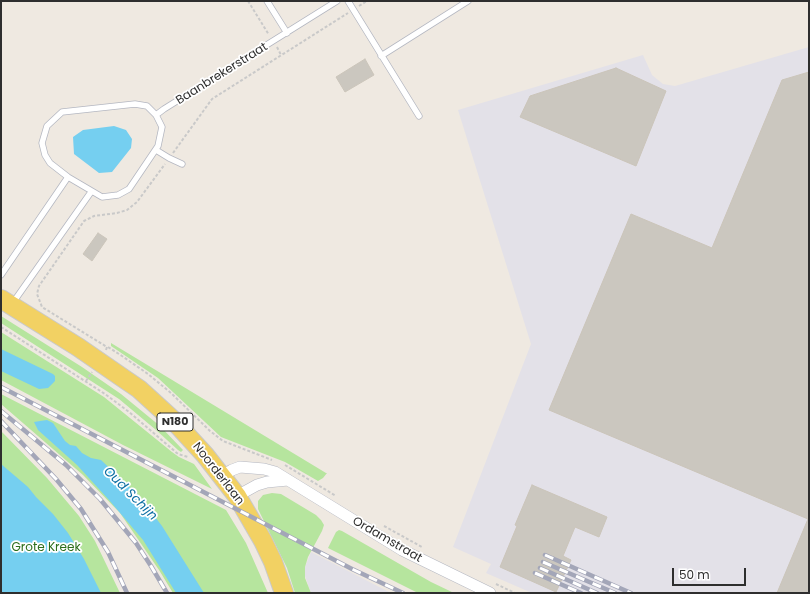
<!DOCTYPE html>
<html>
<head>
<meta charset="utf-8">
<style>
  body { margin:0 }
  #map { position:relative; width:810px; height:594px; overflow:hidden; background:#efe9e1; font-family:Poppins,sans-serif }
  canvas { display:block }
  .frame { position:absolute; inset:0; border:2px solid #2e2e2e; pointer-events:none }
  .scale { position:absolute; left:672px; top:568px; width:74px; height:18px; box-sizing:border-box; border:2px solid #2e2e2e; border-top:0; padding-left:5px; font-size:12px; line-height:14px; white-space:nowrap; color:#2e2e2e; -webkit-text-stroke:3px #fff; paint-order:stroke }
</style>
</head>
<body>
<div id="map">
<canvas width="810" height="594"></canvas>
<div class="frame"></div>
<div class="scale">50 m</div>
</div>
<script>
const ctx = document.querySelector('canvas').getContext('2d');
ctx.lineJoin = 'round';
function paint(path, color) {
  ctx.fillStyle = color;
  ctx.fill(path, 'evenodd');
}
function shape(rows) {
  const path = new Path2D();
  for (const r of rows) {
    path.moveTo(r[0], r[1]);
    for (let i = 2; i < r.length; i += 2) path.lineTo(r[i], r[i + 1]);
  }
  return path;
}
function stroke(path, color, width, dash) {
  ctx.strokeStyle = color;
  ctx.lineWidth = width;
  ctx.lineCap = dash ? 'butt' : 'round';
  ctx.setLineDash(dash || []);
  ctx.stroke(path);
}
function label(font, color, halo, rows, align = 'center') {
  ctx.font = font + ' Poppins,sans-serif';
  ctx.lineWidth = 3.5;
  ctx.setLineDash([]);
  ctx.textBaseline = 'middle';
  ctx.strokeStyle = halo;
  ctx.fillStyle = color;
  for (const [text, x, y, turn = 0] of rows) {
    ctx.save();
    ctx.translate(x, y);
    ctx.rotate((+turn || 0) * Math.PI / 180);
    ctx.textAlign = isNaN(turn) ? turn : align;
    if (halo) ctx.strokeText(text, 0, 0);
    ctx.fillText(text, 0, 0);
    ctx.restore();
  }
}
paint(shape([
  [809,47,809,593,532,593,486,573,491,564,453,547,531,344,458,110,643,55,652,75,663,84,675,86],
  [311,552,391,593,311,593,304,573,305,567]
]), '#e3e1e8');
paint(shape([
  [1,316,82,367,121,394,160,426,183,450,181,452,178,450,156,430,119,399,1,323],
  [1,332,104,397,172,452,179,457,194,464,212,489,123,445,1,380],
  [111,343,326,473,327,473,323,478,318,481,285,462,221,437,158,378,111,346],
  [1,394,226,510,246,543,268,593,173,593,159,570,120,513,83,475,1,404],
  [1,431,47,478,79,516,95,541,120,593,1,593],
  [272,493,281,494,316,515,321,520,324,525,322,531,308,557,305,567,305,578,311,593,295,593,287,568,258,509,258,501,263,495],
  [339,530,342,531,431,582,454,593,418,593,328,548,336,532]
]), '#b6e59e');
paint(shape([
  [114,126,126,130,132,139,131,148,112,172,99,173,74,154,73,137,83,130],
  [1,349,53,374,55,376,55,381,48,388,39,389,1,371],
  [40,421,47,420,53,423,65,441,70,445,76,446,82,453,91,458,101,460,138,495,162,526,204,593,176,593,143,540,109,500,77,465,38,430,34,422],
  [1,464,28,487,36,497,53,514,68,533,84,559,101,593,1,593]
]), '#75cff0');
const building = shape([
  [365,59,374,75,345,92,336,77,365,59],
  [616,68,666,91,636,166,520,117,530,96,616,68],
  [809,72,809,593,777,593,808,519,549,410,631,214,712,248,782,80,809,72],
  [98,233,107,239,92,261,83,254,98,233],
  [532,485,607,517,599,537,575,527,563,556,571,560,556,592,500,567,517,526,515,525,532,485]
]);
paint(building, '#cbc7bf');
stroke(building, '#cbc5ba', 1);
const service = shape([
  [267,1,287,33],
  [348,1,419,116],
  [381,56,468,1],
  [135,104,147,106,156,115,162,127,158,146,129,189,118,195,102,197,68,177,50,163,45,155,42,143,47,126,62,112,135,104],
  [156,115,164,109,337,1],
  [156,150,169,158,182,164],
  [1,275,68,177],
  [12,304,91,192]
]);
const minor = shape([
  [222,476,232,470,240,467,264,469,275,472,402,550,490,593],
  [237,496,257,485,267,482,288,480]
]);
const primary = shape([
  [1,299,78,347,120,376,139,389,173,420,205,455,237,496,263,541,273,562,284,593]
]);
stroke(service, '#b4b7c1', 7);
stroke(minor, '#b4b7c1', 12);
stroke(primary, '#c9c9c9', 20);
stroke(shape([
  [248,1,269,35],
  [359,6,367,1],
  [277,47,281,55],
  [173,153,212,99,348,13],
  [1,327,105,394,129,412,178,454,188,457],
  [108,347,122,356,148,374,171,393,210,431,223,441,272,460],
  [106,350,107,347,42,307,37,294,39,286,84,221,94,216,117,213,127,210,137,202,165,164],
  [86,381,92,372],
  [285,465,336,496],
  [384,526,422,547],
  [496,584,515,593]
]), '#c9c9c9', 2, [3, 2]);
stroke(service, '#fff', 5.5);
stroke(minor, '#fff', 11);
stroke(primary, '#f2d163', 18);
const rail = shape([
  [1,387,352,569,403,593],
  [1,411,66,465,100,499,136,543,151,566,167,593],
  [1,421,56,479,81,509,108,552,127,593],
  [545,555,631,593],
  [543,562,615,593],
  [540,568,597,593],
  [535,573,581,593]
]);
stroke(rail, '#a3a6b8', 4.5);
stroke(rail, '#fff', 3, [9]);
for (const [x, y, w] of [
  [175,422,36]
]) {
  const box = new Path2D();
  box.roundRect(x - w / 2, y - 9, w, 18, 3);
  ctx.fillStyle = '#fff';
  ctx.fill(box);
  stroke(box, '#2e2e2e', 1);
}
label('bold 11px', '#2e2e2e', null, [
  ["N180",175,422]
]);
label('12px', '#2e2e2e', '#fff', [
  ["Baanbrekerstraat",222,74,-32],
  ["Noorderlaan",218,474,52],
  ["Ordamstraat",387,540,30]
]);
label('12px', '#2c6e1b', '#fff', [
  ["Grote Kreek",46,548]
]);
label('italic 13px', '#0d6fa3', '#fff', [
  ["Oud Schijn",130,494,45]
]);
</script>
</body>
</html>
